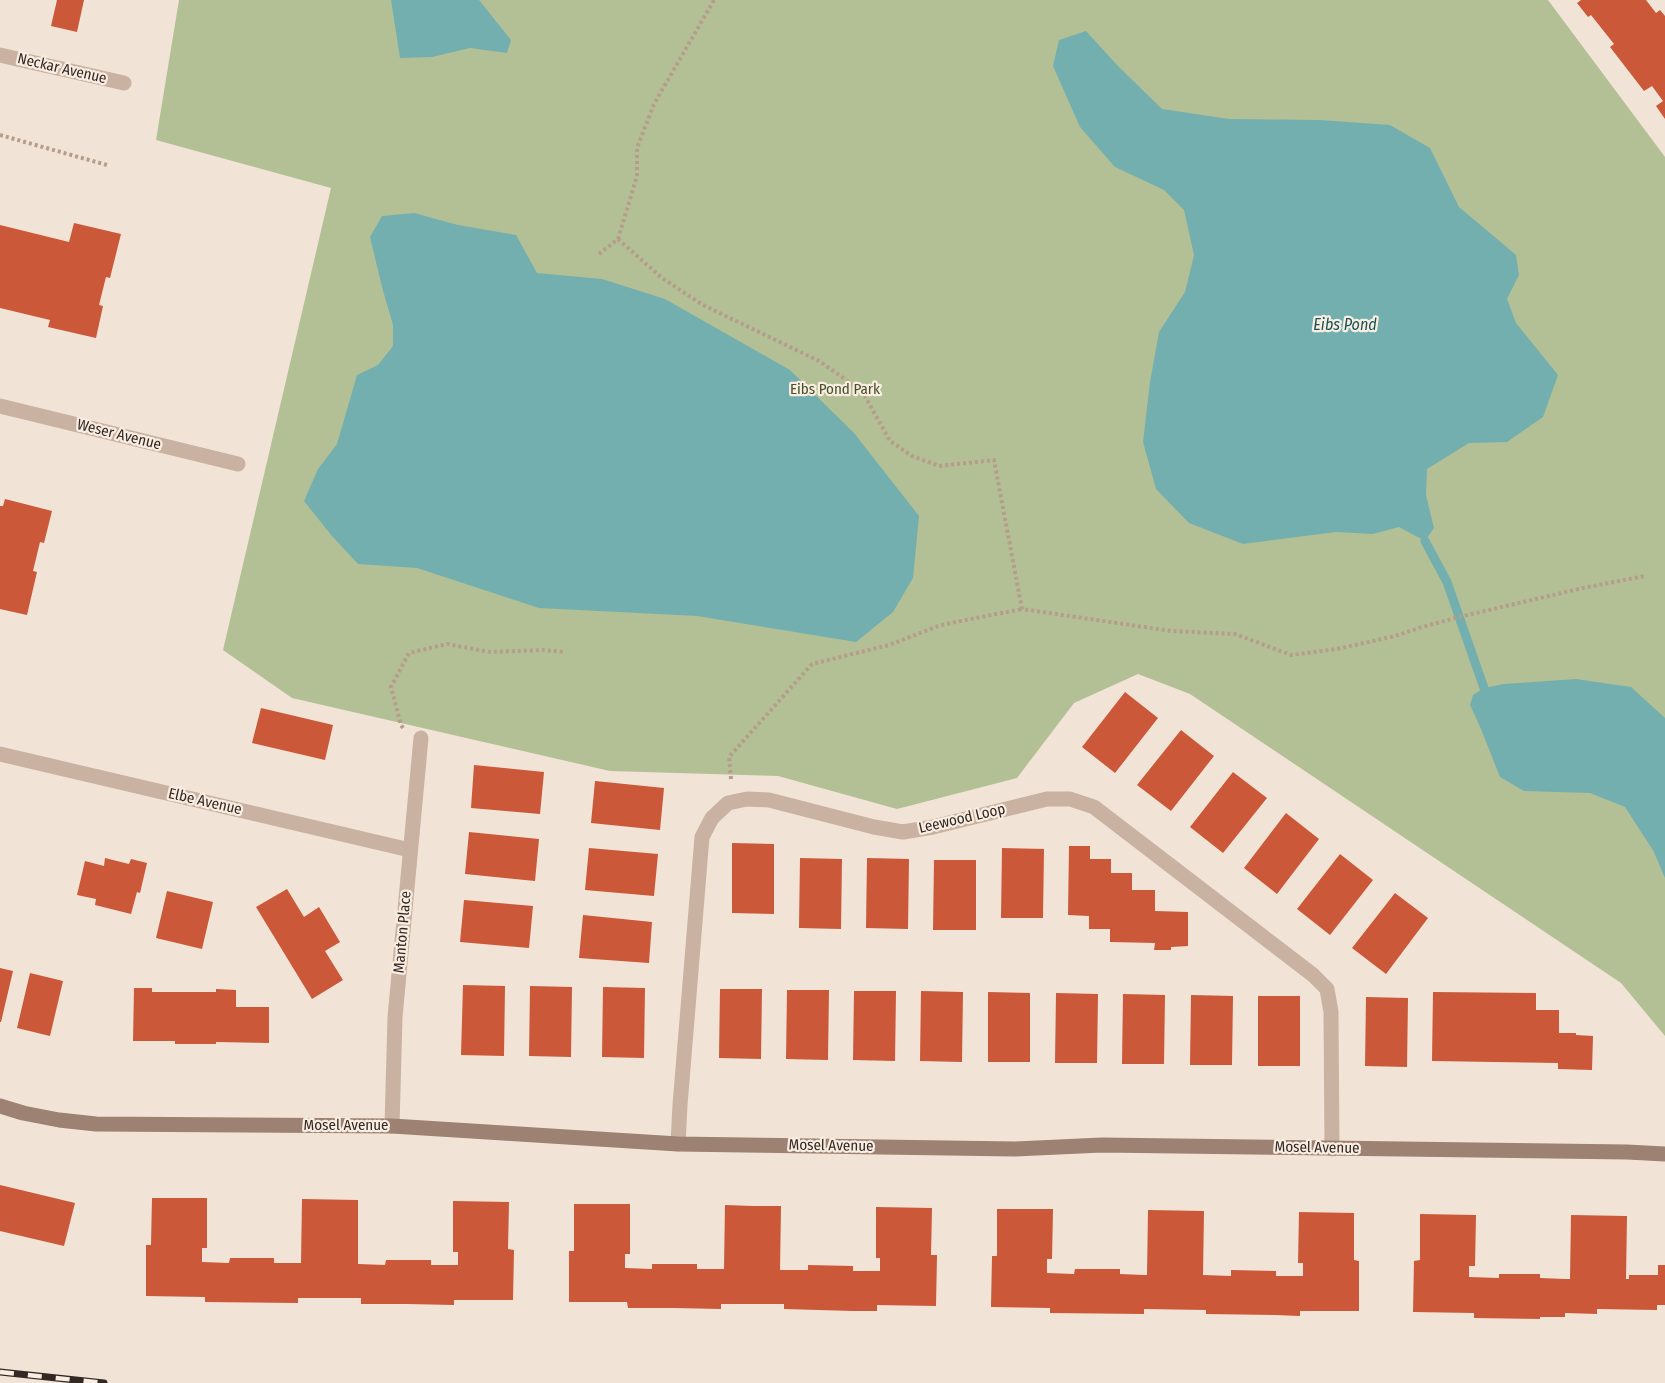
<!DOCTYPE html>
<html>
<head>
<meta charset="utf-8">
<style>
  body { margin:0 }
  canvas { display:block; background:#f1e3d5 }
</style>
</head>
<body>
<canvas width="1665" height="1383"></canvas>
<script>
const ctx = document.querySelector('canvas').getContext('2d');
ctx.lineJoin = 'round';
function paint(path, color) {
  ctx.fillStyle = color;
  ctx.fill(path, 'evenodd');
}
function shape(rows) {
  const path = new Path2D();
  for (const r of rows) {
    path.moveTo(r[0], r[1]);
    for (let i = 2; i < r.length; i += 2) path.lineTo(r[i], r[i + 1]);
  }
  return path;
}
function stroke(path, color, width, dash) {
  ctx.strokeStyle = color;
  ctx.lineWidth = width;
  ctx.lineCap = dash ? 'butt' : 'round';
  ctx.setLineDash(dash || []);
  ctx.stroke(path);
}
function label(font, color, halo, rows, align = 'center') {
  ctx.font = font + ' "Fira Sans Condensed",sans-serif';
  ctx.lineWidth = 4.5;
  ctx.setLineDash([]);
  ctx.textBaseline = 'middle';
  ctx.strokeStyle = halo;
  ctx.fillStyle = color;
  for (const [text, x, y, turn = 0] of rows) {
    ctx.save();
    ctx.translate(x, y);
    ctx.rotate((+turn || 0) * Math.PI / 180);
    ctx.textAlign = isNaN(turn) ? turn : align;
    if (halo) ctx.strokeText(text, 0, 0);
    ctx.fillText(text, 0, 0);
    ctx.restore();
  }
}
paint(shape([
  [179,0,1548,0,1665,157,1665,1036,1621,983,1190,694,1138,674,1074,703,1017,778,897,809,778,776,610,771,292,698,223,650,331,188,156,140]
]), '#b3c095');
paint(shape([
  [391,0,479,0,511,40,507,53,470,48,432,57,400,58],
  [1086,31,1117,65,1162,109,1229,119,1320,120,1390,125,1430,148,1459,207,1516,255,1519,275,1507,299,1516,323,1558,375,1543,417,1507,442,1469,443,1427,469,1426,495,1434,528,1425,541,1399,527,1373,534,1336,532,1243,544,1189,523,1156,489,1143,442,1150,382,1159,332,1185,292,1194,255,1184,210,1164,190,1115,167,1080,127,1053,66,1059,40],
  [414,213,458,225,516,235,537,273,602,279,665,299,790,370,854,433,919,516,913,578,893,612,856,642,697,616,539,608,417,568,358,564,332,536,304,501,318,469,337,444,357,375,378,365,393,346,393,325,382,287,370,237,382,216],
  [1576,679,1631,687,1665,718,1665,878,1654,852,1625,807,1590,793,1524,791,1500,777,1481,729,1470,705,1473,695,1484,688,1504,684]
]), '#73afaf');
stroke(shape([
  [1425,541,1447,582,1484,688]
]), '#73afaf', 9);
paint(shape([
  [57,0,84,0,77,32,51,26],
  [1581,0,1646,0,1656,13,1660,10,1665,16,1665,119,1656,106,1663,101,1652,86,1644,91,1610,47,1614,44,1591,15,1588,17,1577,3],
  [74,223,121,234,110,278,106,277,99,305,103,306,96,338,48,327,50,320,0,308,0,225,69,242],
  [5,499,52,511,44,543,40,542,33,571,37,572,27,615,0,609,0,506,3,506],
  [1125,692,1158,718,1115,773,1082,747],
  [261,708,333,725,325,760,252,743],
  [1181,730,1214,756,1171,811,1137,785],
  [474,765,544,772,540,814,471,808],
  [1233,772,1267,798,1223,853,1190,827],
  [595,781,664,788,660,830,591,823],
  [1286,813,1319,839,1277,894,1244,868],
  [469,832,539,839,535,881,465,874],
  [732,843,774,844,774,914,732,913],
  [1069,846,1090,846,1090,859,1111,859,1111,873,1132,873,1132,890,1155,890,1155,911,1188,912,1188,946,1171,947,1171,950,1154,950,1155,943,1110,942,1110,929,1089,929,1089,916,1068,915],
  [589,848,658,854,654,896,585,890],
  [1002,848,1044,849,1043,918,1001,918],
  [1340,854,1373,880,1330,935,1297,909],
  [105,858,129,864,131,859,147,863,140,893,137,892,131,914,95,905,96,899,77,895,85,861,104,866],
  [800,858,842,859,841,929,799,928],
  [867,858,909,859,908,929,866,928],
  [934,860,976,860,976,930,933,930],
  [287,889,304,917,319,907,340,942,325,951,343,980,312,999,256,907],
  [167,891,213,902,202,949,156,938],
  [1395,893,1428,918,1386,974,1352,948],
  [464,900,533,906,529,948,460,942],
  [583,915,652,922,649,963,579,958],
  [0,968,13,971,1,1022,0,1022],
  [30,973,63,981,50,1036,17,1028],
  [463,985,505,986,504,1056,461,1055],
  [530,986,572,987,571,1057,529,1056],
  [603,987,645,988,644,1058,602,1057],
  [134,988,152,988,152,992,216,992,216,989,236,990,236,1007,269,1007,269,1043,216,1042,216,1044,175,1044,175,1041,133,1041],
  [720,989,762,989,761,1059,719,1058],
  [787,990,829,990,828,1060,786,1059],
  [854,991,896,991,895,1061,853,1060],
  [921,991,963,992,962,1062,920,1061],
  [988,992,1030,993,1030,1062,988,1062],
  [1433,992,1536,993,1536,1010,1559,1010,1559,1033,1576,1033,1576,1035,1593,1036,1592,1070,1558,1069,1558,1063,1432,1061],
  [1056,993,1098,994,1097,1063,1055,1063],
  [1123,994,1165,995,1164,1064,1122,1064],
  [1191,995,1233,996,1232,1065,1190,1065],
  [1258,996,1300,996,1300,1066,1258,1066],
  [1366,997,1408,998,1407,1067,1365,1066],
  [0,1185,75,1203,64,1246,0,1231],
  [152,1198,207,1198,207,1248,202,1248,202,1262,229,1263,230,1258,274,1258,274,1263,301,1263,302,1199,358,1200,358,1264,385,1265,386,1260,431,1260,431,1265,458,1265,458,1252,453,1252,453,1201,509,1202,508,1249,514,1250,513,1300,454,1300,454,1305,407,1304,361,1304,361,1298,298,1298,298,1303,205,1302,205,1297,146,1296,146,1245,151,1245],
  [574,1204,630,1204,630,1254,625,1254,625,1268,652,1269,652,1264,697,1264,697,1269,724,1269,725,1205,753,1206,781,1206,780,1270,808,1270,808,1265,853,1266,853,1271,880,1271,880,1258,876,1258,876,1207,932,1208,931,1255,937,1255,936,1306,877,1305,877,1311,853,1311,784,1309,784,1304,721,1304,721,1309,674,1308,628,1308,627,1302,569,1302,569,1251,574,1251],
  [997,1209,1053,1209,1052,1259,1047,1259,1047,1273,1074,1274,1075,1269,1120,1269,1120,1274,1144,1275,1147,1275,1148,1210,1204,1211,1203,1275,1231,1276,1231,1270,1276,1271,1276,1276,1303,1276,1303,1263,1298,1263,1299,1212,1354,1213,1354,1260,1359,1261,1359,1311,1300,1311,1300,1316,1275,1315,1206,1314,1206,1310,1144,1309,1144,1314,1050,1313,1050,1308,991,1307,992,1256,997,1256],
  [1420,1214,1476,1215,1475,1266,1469,1266,1469,1277,1499,1278,1499,1274,1540,1274,1540,1278,1565,1279,1570,1279,1571,1215,1627,1216,1626,1279,1629,1279,1629,1275,1658,1275,1658,1265,1665,1265,1665,1305,1657,1305,1657,1310,1597,1309,1597,1314,1565,1313,1565,1317,1540,1317,1540,1319,1474,1318,1474,1313,1413,1312,1414,1261,1420,1260]
]), '#cb5839');
stroke(shape([
  [0,135,107,165],
  [618,239,662,278,703,305,819,361,862,391,890,441,912,456,939,466,994,460,1022,609,1171,631,1235,634,1291,655,1337,649,1395,636,1422,627,1459,617,1583,588,1645,576],
  [599,254,618,239,637,176,637,148,654,104,714,0],
  [403,728,401,725,391,687,409,653,447,644,490,652,543,650,564,652],
  [731,779,729,757,812,664,889,645,941,625,1022,609]
]), '#b59c8b', 4, [3, 3]);
stroke(shape([
  [0,55,124,83],
  [0,406,238,464],
  [0,754,410,850],
  [392,1126,395,1017,421,738],
  [678,1144,680,1105,702,837,712,818,728,803,747,799,769,800,874,827,903,832,933,827,1047,799,1070,799,1094,807,1313,975,1327,989,1331,1012,1332,1149]
]), '#c9b2a1', 15);
stroke(shape([
  [0,1106,23,1113,59,1120,96,1124,392,1126,678,1144,1015,1149,1102,1145,1627,1152,1665,1154]
]), '#9d8173', 15);
const rail = shape([
  [0,1372,104,1383]
]);
stroke(rail, '#332824', 7);
stroke(rail, '#f9ede1', 4.5, [14]);
label('15px', '#332824', '#f9ede1', [
  ["Neckar Avenue",62,69,13],
  ["Weser Avenue",119,435,14],
  ["Elbe Avenue",205,802,13],
  ["Leewood Loop",962,819,-13],
  ["Manton Place",403,932,-85],
  ["Mosel Avenue",346,1126],
  ["Mosel Avenue",831,1146,1],
  ["Mosel Avenue",1317,1148,1]
]);
label('15px', '#445227', '#f9ede1', [
  ["Eibs Pond Park",835,390]
]);
label('italic 16px', '#195456', '#f9ede1', [
  ["Eibs Pond",1345,326]
]);
</script>
</body>
</html>
